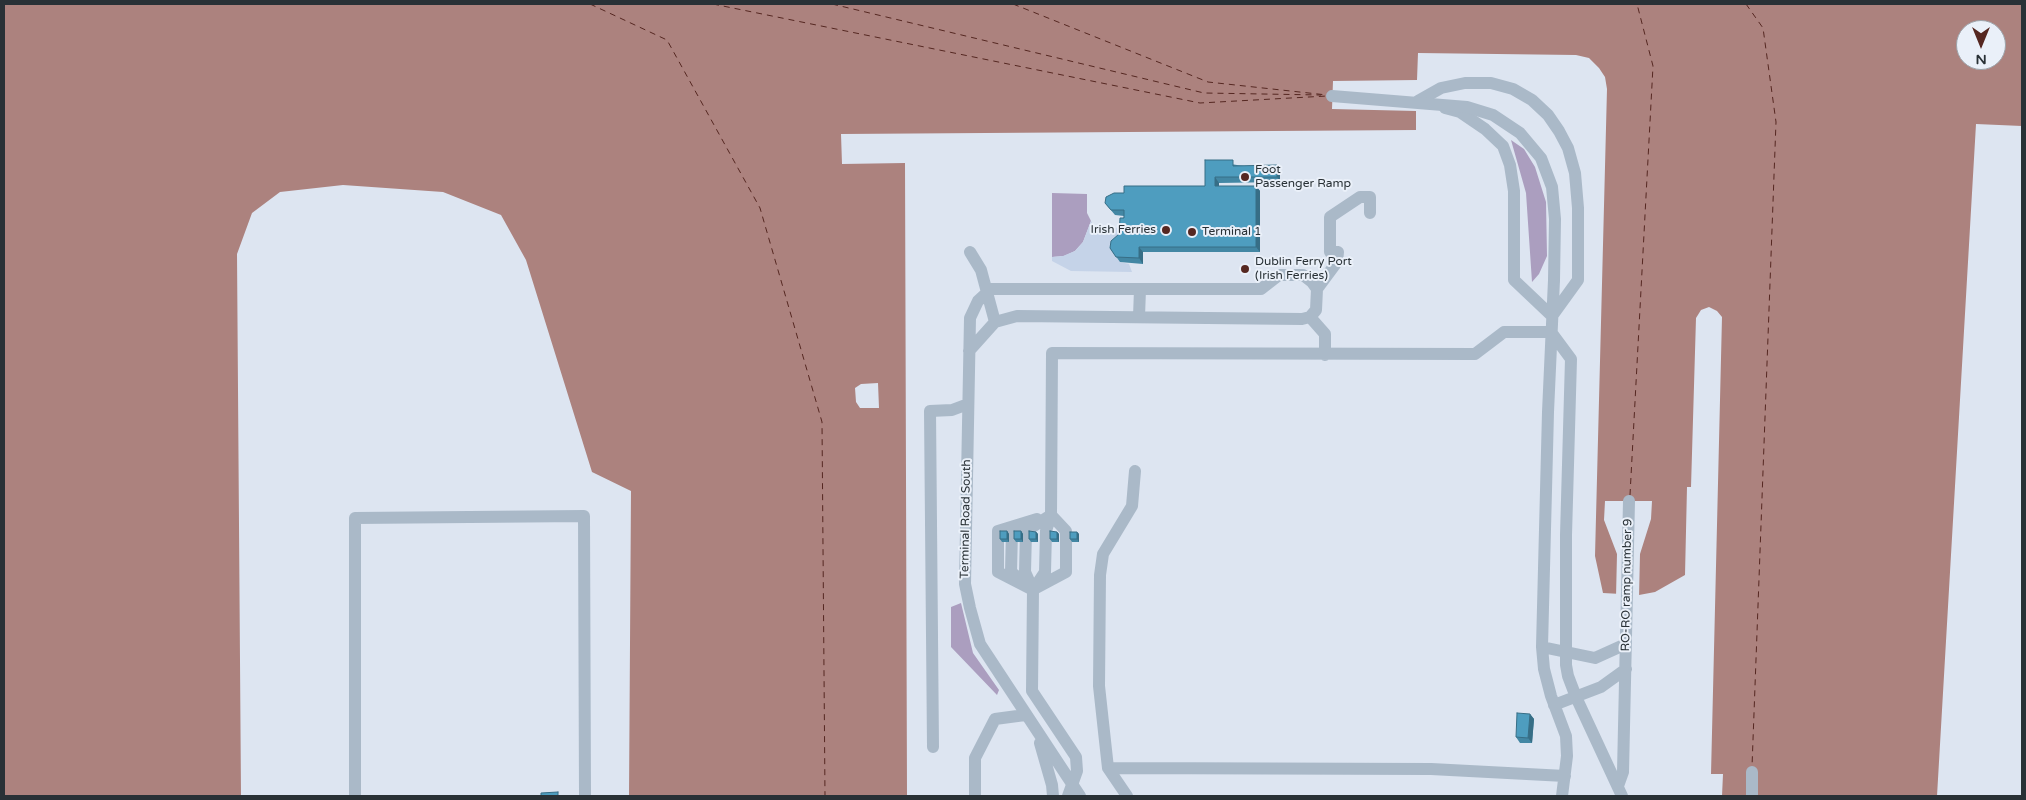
<!DOCTYPE html>
<html>
<head>
<meta charset="utf-8">
<style>
  body { margin:0 }
  #map { position:relative; width:2026px; height:800px; overflow:hidden; background:#dde5f1; font-family:"Varela Round",sans-serif }
  canvas { display:block }
  .frame { position:absolute; inset:0; border:5px solid #293136; pointer-events:none }
  .north { position:absolute; left:1956px; top:20px; width:50px; height:50px; box-sizing:border-box; background:#eaf0f9; border:1px solid #9da4ab; border-radius:50%; rotate:180deg; font-size:14px; font-weight:700; line-height:20px; text-align:center; color:#293136 }
  .north::after { content:''; display:block; margin:auto; width:18px; height:22px; background:#552721; clip-path:polygon(50% 0,100% 100%,50% 72%,0 100%) }
</style>
</head>
<body>
<div id="map">
<canvas width="2026" height="800"></canvas>
<div class="frame"></div>
<div class="north">N</div>
</div>
<script>
const ctx = document.querySelector('canvas').getContext('2d');
ctx.lineJoin = 'round';
function paint(path, color) {
  ctx.fillStyle = color;
  ctx.fill(path, 'evenodd');
}
function shape(rows) {
  const path = new Path2D();
  for (const r of rows) {
    path.moveTo(r[0], r[1]);
    for (let i = 2; i < r.length; i += 2) path.lineTo(r[i], r[i + 1]);
  }
  return path;
}
function stroke(path, color, width, dash) {
  ctx.strokeStyle = color;
  ctx.lineWidth = width;
  ctx.lineCap = dash ? 'butt' : 'round';
  ctx.setLineDash(dash || []);
  ctx.stroke(path);
}
function label(font, color, halo, rows, align = 'center') {
  ctx.font = font + ' "Varela Round",sans-serif';
  ctx.lineWidth = 4;
  ctx.setLineDash([]);
  ctx.textBaseline = 'middle';
  ctx.strokeStyle = halo;
  ctx.fillStyle = color;
  for (const [text, x, y, turn = 0] of rows) {
    ctx.save();
    ctx.translate(x, y);
    ctx.rotate((+turn || 0) * Math.PI / 180);
    ctx.textAlign = isNaN(turn) ? turn : align;
    if (halo) ctx.strokeText(text, 0, 0);
    ctx.fillText(text, 0, 0);
    ctx.restore();
  }
}
paint(shape([
  [1511,140,1524,149,1535,167,1546,202,1547,256,1539,274,1532,282,1526,193],
  [1052,193,1087,194,1087,213,1091,221,1083,242,1075,251,1064,256,1052,257],
  [961,603,973,653,999,690,997,695,951,647,951,607]
]), '#ab9ebf');
paint(shape([
  [1091,221,1095,228,1102,232,1113,230,1124,223,1120,262,1129,264,1132,272,1071,271,1052,261,1052,257,1063,256,1075,251,1083,242]
]), '#c5d3e8');
paint(shape([
  [4,4,2022,4,2022,126,1976,124,1937,796,1722,796,1723,774,1711,774,1722,317,1717,311,1709,307,1701,310,1696,318,1691,487,1687,487,1685,575,1655,592,1639,595,1603,593,1595,556,1607,89,1605,77,1599,68,1589,58,1576,55,1418,53,1417,80,1333,81,1332,109,1416,111,1416,130,841,134,842,164,905,163,907,796,629,796,631,491,592,472,526,260,501,215,443,192,343,185,280,192,252,213,237,254,241,796,4,796],
  [1966,30,1996,30,1996,60,1966,60]
]), '#ac827e');
paint(shape([
  [878,383,879,408,860,408,856,402,855,388,861,384],
  [1605,501,1652,501,1651,519,1640,554,1639,598,1616,597,1617,554,1604,520]
]), '#dde5f1');
stroke(shape([
  [590,4,667,40,760,208,822,422,825,796],
  [713,4,1200,103,1327,96],
  [832,4,1204,93,1321,95],
  [1013,4,1208,82,1327,95],
  [1746,4,1763,28,1776,122,1752,767],
  [1630,495,1653,66,1637,4]
]), '#552721', 1, [6, 5]);
stroke(shape([
  [1418,101,1441,88,1465,83,1491,83,1513,89,1532,100,1548,115,1559,131,1568,148,1575,173,1578,208,1578,280,1552,316],
  [1445,108,1460,112,1485,129,1503,146,1510,165,1514,191,1514,280,1552,316],
  [970,252,981,270,995,322],
  [1554,280,1548,412,1542,647,1544,669,1551,696,1566,736,1567,756,1562,796],
  [1317,289,1337,262,1338,252,1330,252,1330,217,1360,197,1370,197,1370,213],
  [1139,317,1140,289],
  [1310,317,1325,334,1325,355],
  [1551,332,1571,359,1566,535,1566,665,1568,676,1576,697,1622,796],
  [969,351,995,322,1017,316,1302,319,1310,317,1316,310,1317,289,1312,282,1303,275,1279,275,1261,289,991,289,978,301,970,318,965,584,970,608,980,644,1080,796],
  [1051,515,1026,531,1025,572,1033,590,1032,691,1076,757,1077,771,1068,796],
  [1022,581,1011,572,1012,531,1023,526],
  [1036,588,1066,572,1066,531,1051,515],
  [1033,590,1045,572,1046,531,1051,515,1052,353,1475,354,1504,332,1551,332],
  [1033,590,998,572,998,531,1037,519],
  [1542,647,1595,658,1626,644],
  [1554,705,1601,687,1626,669],
  [1040,743,1052,785,1053,796],
  [933,747,930,411,952,410,968,404],
  [1108,768,1431,769,1565,776],
  [1752,772,1752,796],
  [1618,786,1623,772,1629,501],
  [355,796,355,518,584,516,585,796],
  [975,796,975,758,995,719,1025,715],
  [1127,796,1108,768,1107,759,1099,686,1100,575,1103,554,1132,506,1135,471]
]), '#aab9c8', 12);
stroke(shape([
  [1332,96,1467,107,1493,115,1520,133,1541,158,1552,187,1555,219,1554,280]
]), '#aab9c8', 12);
paint(shape([
  [1205,160,1237,165,1280,171,1280,182,1219,183,1219,186,1256,186,1260,191,1260,252,1143,252,1143,264,1120,262,1110,248,1119,234,1124,216,1115,215,1105,203,1124,193,1205,186],
  [1007,531,1009,534,1009,542,1002,542,1000,539],
  [1021,531,1023,534,1023,542,1016,542,1014,539],
  [1036,532,1038,534,1038,542,1031,542,1029,539],
  [1057,532,1059,534,1059,542,1052,542,1050,539],
  [1077,532,1079,534,1079,542,1072,542,1070,539],
  [1530,714,1534,719,1532,743,1520,743,1516,737]
]), '#4387a4');
paint(shape([
  [1277,165,1280,171,1280,182,1277,177],
  [1215,177,1219,183,1219,191,1215,186],
  [1256,186,1260,191,1260,252,1256,247],
  [1139,247,1143,252,1143,264,1139,258],
  [1007,531,1009,534,1009,542,1007,539],
  [1021,531,1023,534,1023,542,1021,539],
  [1036,532,1038,534,1038,542,1036,539],
  [1057,532,1059,534,1059,542,1057,539],
  [1077,532,1079,534,1079,542,1077,539],
  [1530,714,1534,719,1532,743,1528,738]
]), '#376e86');
const building = shape([
  [1205,160,1233,160,1233,166,1277,165,1277,177,1215,177,1215,186,1256,186,1256,247,1139,247,1139,258,1116,257,1110,248,1111,241,1119,234,1120,218,1124,218,1124,210,1111,210,1105,203,1106,197,1114,193,1124,193,1124,186,1205,186,1205,160],
  [1000,531,1007,531,1007,539,1000,539,1000,531],
  [1014,531,1021,531,1021,539,1014,539,1014,531],
  [1029,531,1036,532,1036,539,1029,539,1029,531],
  [1050,531,1057,532,1057,539,1050,539,1050,531],
  [1070,532,1077,532,1077,539,1070,539,1070,532],
  [1517,713,1530,714,1528,738,1516,737,1517,713],
  [558,792,558,796,541,796,541,793,558,792]
]);
paint(building, '#4e9dbf');
stroke(building, '#376e86', 1);
for (const [x, y, r, color] of [
  [1245,177,5,"#552721"],
  [1166,230,5,"#552721"],
  [1192,232,5,"#552721"],
  [1245,269,5,"#552721"]
]) {
  const dot = new Path2D();
  dot.arc(x, y, r, 0, 2 * Math.PI);
  ctx.fillStyle = color;
  ctx.fill(dot);
  stroke(dot, '#eaf0f9', 2);
}
label('12px', '#293136', '#eaf0f9', [
  ["Foot",1255,170],
  ["Passenger Ramp",1255,184],
  ["Irish Ferries",1156,230,"right"],
  ["Terminal 1",1202,232],
  ["Dublin Ferry Port",1255,262],
  ["(Irish Ferries)",1255,276]
], 'left');
label('12px', '#293136', '#eaf0f9', [
  ["Terminal Road South",966,519,-89],
  ["RO-RO ramp number 9",1627,585,-89]
]);
</script>
</body>
</html>
